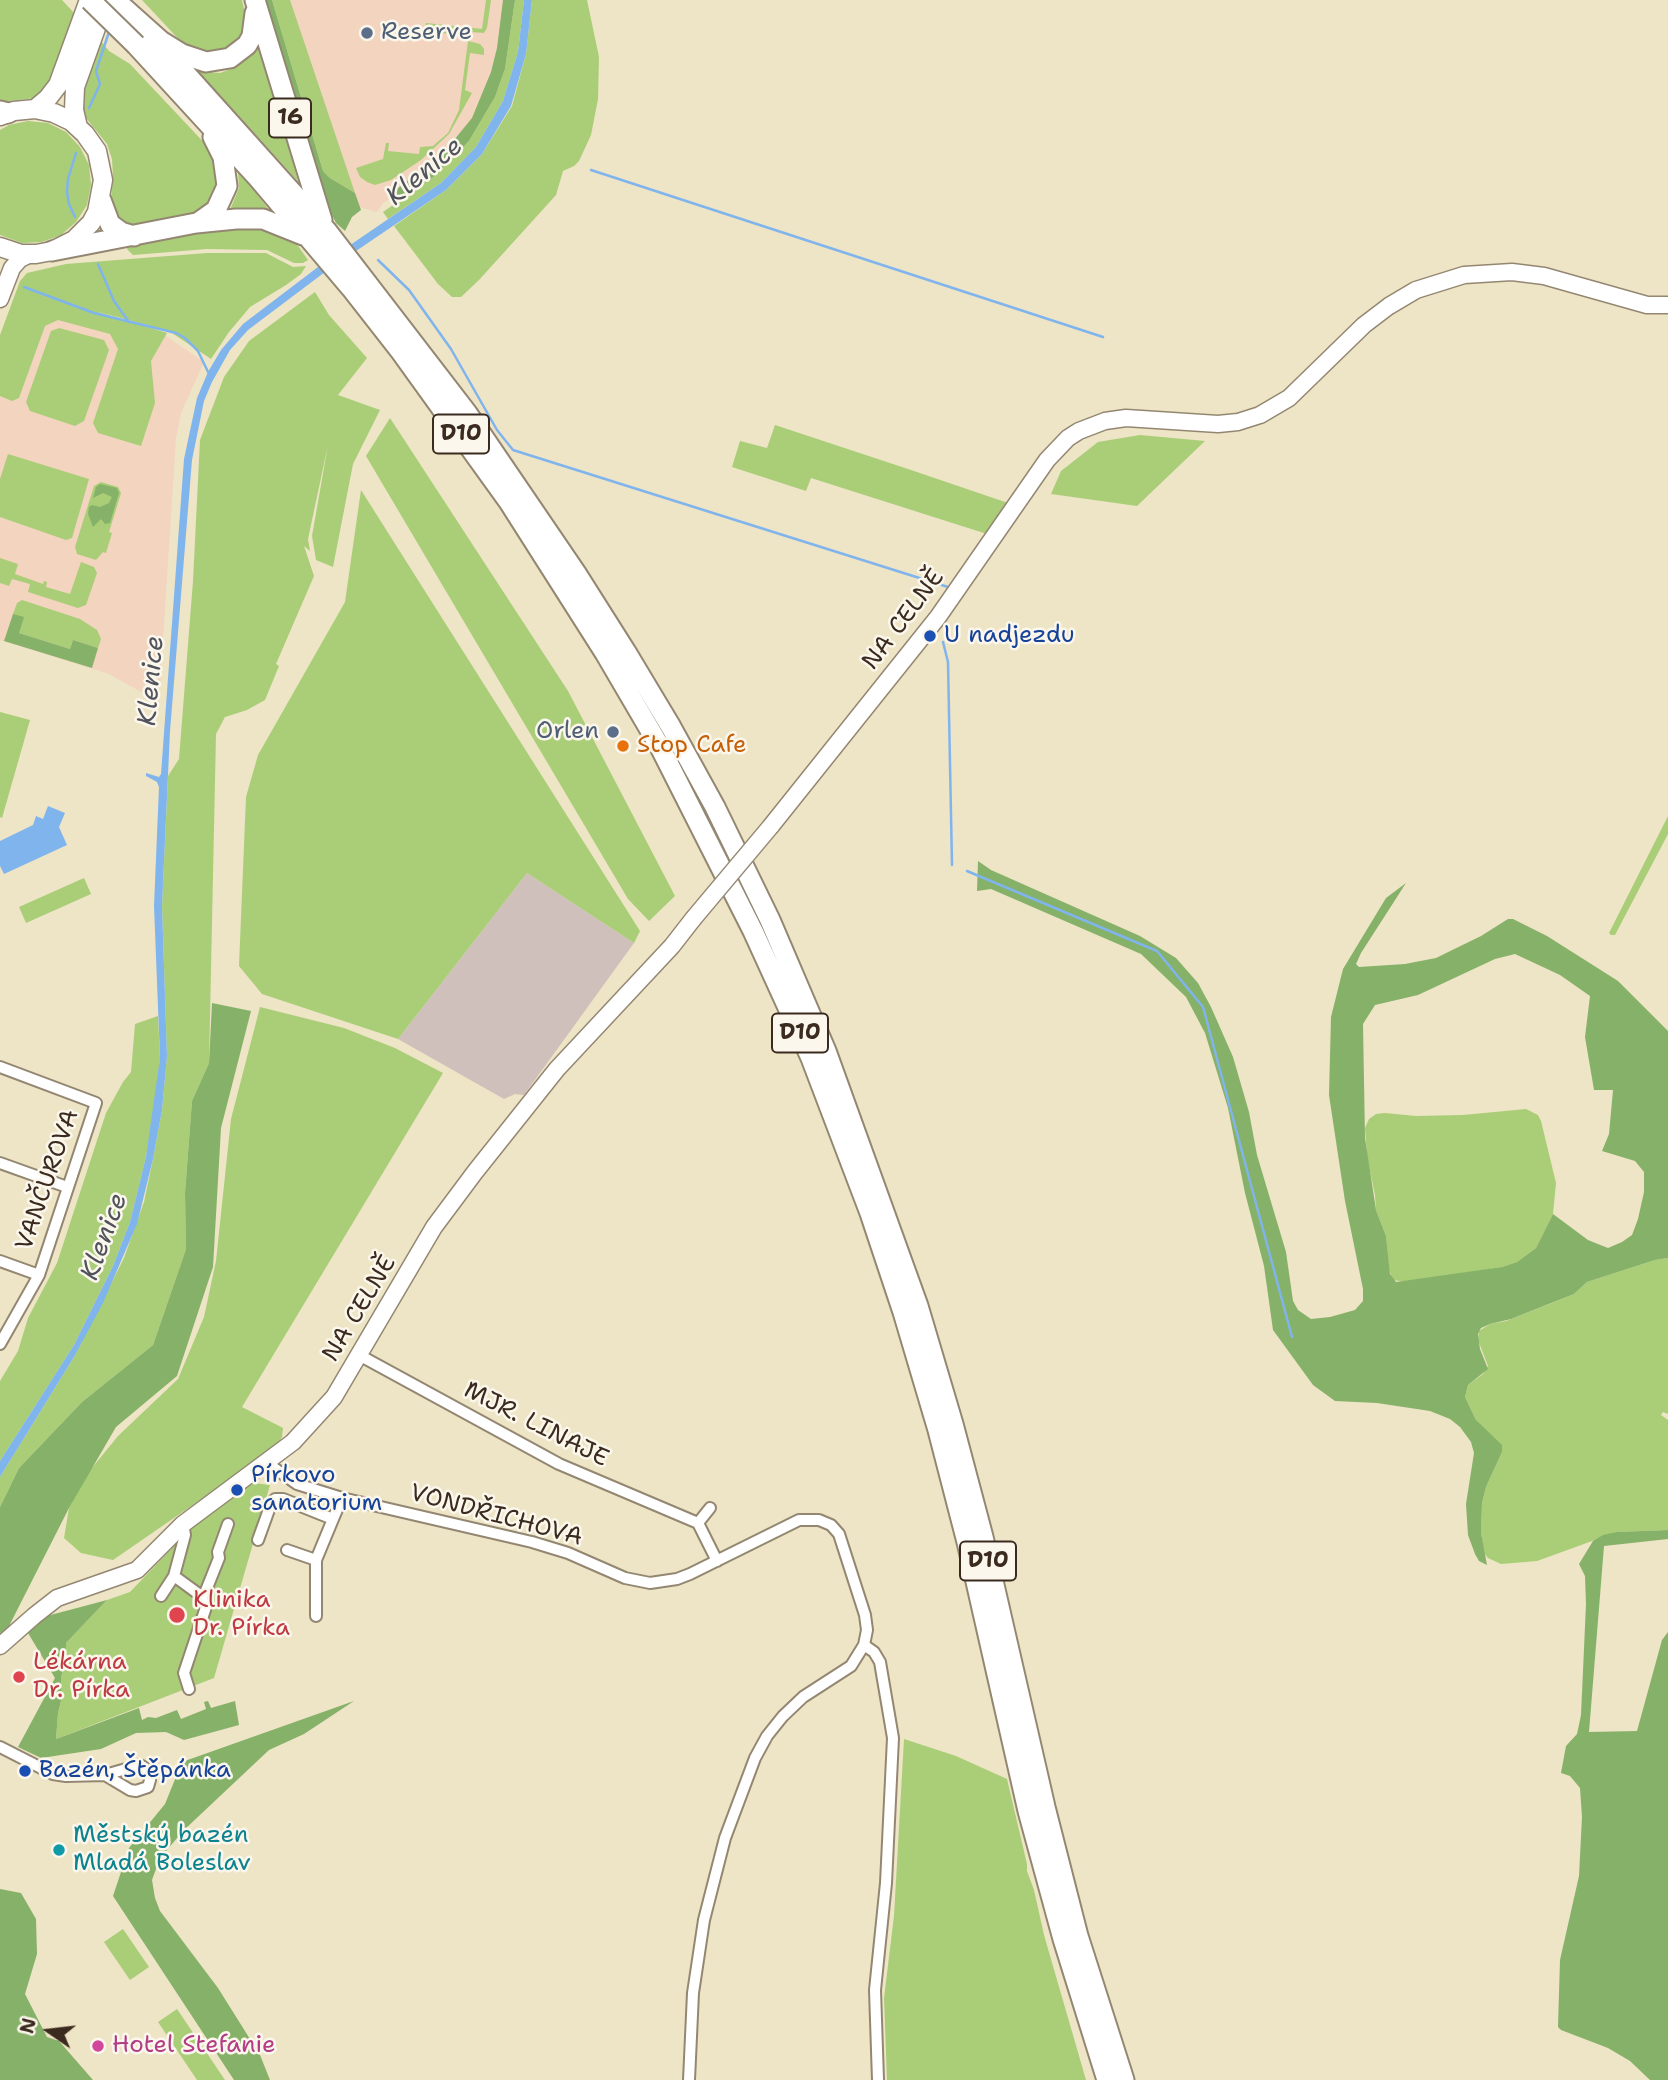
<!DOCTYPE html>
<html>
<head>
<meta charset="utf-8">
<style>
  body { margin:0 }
  #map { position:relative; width:1668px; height:2080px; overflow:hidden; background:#eee4c6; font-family:"Shantell Sans",sans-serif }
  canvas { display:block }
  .north { position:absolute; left:14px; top:1996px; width:70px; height:70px; -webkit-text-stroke:5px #fbf7ec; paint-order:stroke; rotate:284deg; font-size:19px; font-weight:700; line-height:28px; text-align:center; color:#3b2a1e }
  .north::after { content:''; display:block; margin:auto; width:24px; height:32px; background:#3b2a1e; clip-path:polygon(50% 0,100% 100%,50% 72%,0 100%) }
</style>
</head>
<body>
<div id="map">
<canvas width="1668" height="2080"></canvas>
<div class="north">N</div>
</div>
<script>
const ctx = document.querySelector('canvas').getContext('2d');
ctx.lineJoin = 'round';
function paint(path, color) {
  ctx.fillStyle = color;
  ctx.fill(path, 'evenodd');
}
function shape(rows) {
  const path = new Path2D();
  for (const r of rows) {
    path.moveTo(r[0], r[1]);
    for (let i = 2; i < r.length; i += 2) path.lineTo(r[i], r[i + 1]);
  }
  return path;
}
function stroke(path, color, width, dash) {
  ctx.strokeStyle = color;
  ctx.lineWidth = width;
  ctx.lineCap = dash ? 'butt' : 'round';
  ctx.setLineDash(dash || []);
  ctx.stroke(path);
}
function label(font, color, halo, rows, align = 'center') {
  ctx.font = font + ' "Shantell Sans",sans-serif';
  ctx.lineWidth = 5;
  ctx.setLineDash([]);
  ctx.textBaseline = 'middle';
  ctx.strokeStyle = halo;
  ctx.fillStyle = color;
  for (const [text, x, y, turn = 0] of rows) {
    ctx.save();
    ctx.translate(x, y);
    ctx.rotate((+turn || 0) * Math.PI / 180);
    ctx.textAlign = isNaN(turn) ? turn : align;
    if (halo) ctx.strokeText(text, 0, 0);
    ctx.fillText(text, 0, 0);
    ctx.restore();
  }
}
paint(shape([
  [277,0,509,0,501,61,477,120,417,183,383,203,377,212,342,202],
  [61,303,166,336,204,362,181,413,176,438,159,702,109,674,0,640,0,352]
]), '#f3d4bf');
paint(shape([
  [527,873,634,943,524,1095,515,1094,504,1099,398,1039]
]), '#cfc0bb');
paint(shape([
  [0,0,62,0,75,14,50,80,36,98,0,102],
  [142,0,242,0,245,13,244,26,239,38,232,47,211,55,186,47],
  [272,0,290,0,355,193,330,178,323,171],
  [486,0,491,0,487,28,484,33,458,31,457,35,425,31,426,23,482,29],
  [515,0,524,0,518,52,503,101,476,147,441,183,388,219,383,212,436,175,469,141,495,97,505,69],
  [532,0,587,0,599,57,598,99,591,135,579,161,574,166,563,171,556,195,479,280,461,297,452,297,438,284,394,226,446,190,482,154,512,106,526,54],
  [100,40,109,51,130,64,211,150,220,169,215,199,199,212,135,226,118,220,111,203,113,176,112,159,107,144,86,118,83,107,84,86],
  [468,41,480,44,484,49,484,55,470,53,465,90,472,93,449,134,421,160,391,180,375,185,367,182,360,177,356,168,383,159,386,143,389,143,388,151,419,154,420,147,433,146,448,133,459,110],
  [259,42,298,181,198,71,220,73,231,69,244,61],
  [28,121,48,123,66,132,80,147,89,165,91,185,87,205,76,222,61,235,42,242,22,243,0,235,0,130,9,125],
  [238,172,239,172,270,211,253,208,230,210,239,188],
  [254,224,296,243,308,260,303,263,294,263,267,250,207,249,133,255,127,249,129,244,197,231],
  [207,253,266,253,293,267,306,266,301,274,286,285,250,307,229,332,211,359,169,331,95,311,167,333,151,361,155,403,141,446,98,433,93,423,118,349,110,334,58,320,45,326,19,398,12,401,0,396,0,335,20,281,27,273,66,264],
  [315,292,329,315,367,358,338,395,380,410,353,464,333,567,316,560,312,536,328,445,308,539,310,551,304,546,314,576,276,664,279,666,265,700,247,710,225,717,216,734,209,1063,192,1101,185,1193,186,1249,153,1345,82,1402,19,1468,0,1507,0,1477,74,1357,124,1258,144,1202,153,1159,162,1110,167,1056,162,906,168,776,179,759,193,581,200,440,224,377,249,341],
  [59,328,104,340,109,350,84,421,75,426,30,411,26,402,51,331],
  [390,418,568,691,675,896,649,921,628,899,366,456],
  [775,425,911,470,1008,503,987,534,811,478,806,491,732,467,740,441,767,448],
  [1140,435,1205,441,1137,506,1051,494,1061,471,1098,442],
  [8,454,89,479,72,538,66,540,0,517,0,479],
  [101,482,118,487,121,493,109,532,112,533,106,553,103,552,96,560,77,554,75,547,94,486],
  [361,490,640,931,634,943,527,873,398,1039,262,994,239,966,246,797,258,755,345,602],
  [0,558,18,564,15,574,43,584,44,581,47,582,46,587,70,594,81,562,94,567,97,573,86,605,78,608,28,592,30,584,12,579,9,586,0,583],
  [22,600,80,619,97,630,101,639,98,648,73,640,70,649,19,633,13,614,17,603],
  [0,712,30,720,2,818,0,817],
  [1668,816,1668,834,1615,935,1611,935,1609,933],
  [84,878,91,894,26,923,19,907],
  [260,1007,344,1028,395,1048,443,1073,242,1407,283,1428,282,1437,274,1449,113,1560,81,1553,64,1538,69,1508,87,1474,118,1436,178,1379,204,1317,216,1261,231,1119],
  [158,1016,160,1058,154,1109,146,1157,130,1222,113,1266,74,1345,0,1461,0,1381,18,1351,28,1318,57,1263,106,1113,123,1082,131,1072,135,1024],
  [1526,1109,1538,1115,1541,1121,1556,1183,1553,1214,1536,1248,1517,1262,1502,1267,1408,1282,1392,1280,1389,1268,1386,1236,1376,1210,1375,1195,1367,1156,1365,1128,1369,1119,1376,1114,1385,1113,1416,1116,1463,1115],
  [1668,1258,1668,1414,1663,1412,1661,1415,1668,1420,1668,1530,1617,1532,1537,1561,1501,1564,1488,1558,1484,1553,1481,1533,1482,1503,1486,1487,1502,1452,1476,1420,1465,1397,1468,1385,1483,1374,1488,1366,1478,1340,1479,1331,1490,1324,1506,1321,1552,1303,1574,1294,1587,1282,1655,1260],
  [254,1483,270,1485,214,1678,56,1739,58,1713,62,1697,61,1677,66,1661,66,1643,107,1600,130,1592,197,1522,234,1494],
  [904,1739,956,1756,1007,1779,1027,1864,1027,1871,1034,1890,1044,1935,1086,2080,887,2080,884,1998,894,1916],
  [123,1929,149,1967,130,1980,104,1942],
  [177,2009,225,2080,197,2080,158,2022]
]), '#a9ce77');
paint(shape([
  [264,0,272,0,323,171,330,178,355,193,361,210,352,217,345,231,336,223,321,193],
  [503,0,515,0,505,69,495,97,469,141,436,175,401,200,393,198,392,194,394,191,441,156,472,118,491,72,497,48],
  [100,484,117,488,119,493,110,523,105,524,101,519,93,527,88,514,89,507,92,505,100,507,109,503,112,497,103,493,93,498,96,487],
  [13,614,24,617,19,633,70,649,73,640,98,648,92,668,4,641],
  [978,861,991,870,1140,936,1176,958,1198,983,1211,1007,1233,1057,1249,1112,1257,1155,1286,1252,1293,1301,1298,1310,1311,1319,1330,1317,1355,1310,1363,1301,1363,1289,1345,1201,1329,1095,1331,1017,1343,969,1386,898,1406,883,1361,953,1356,964,1359,967,1405,964,1436,958,1481,936,1508,919,1513,919,1547,936,1618,981,1668,1031,1668,1258,1655,1260,1587,1282,1574,1294,1511,1319,1490,1324,1481,1328,1478,1334,1480,1349,1488,1369,1468,1385,1465,1397,1476,1420,1502,1445,1502,1452,1486,1487,1482,1503,1481,1533,1487,1565,1479,1561,1475,1554,1468,1535,1466,1504,1474,1453,1471,1442,1460,1427,1450,1419,1430,1411,1377,1403,1335,1401,1313,1385,1273,1330,1264,1266,1245,1193,1228,1108,1205,1033,1186,997,1141,954,991,889,977,891],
  [1515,954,1560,975,1590,996,1585,1037,1594,1090,1613,1090,1609,1134,1602,1151,1635,1161,1644,1172,1644,1192,1638,1219,1632,1235,1622,1242,1608,1248,1588,1240,1553,1214,1536,1248,1517,1262,1502,1267,1396,1282,1390,1274,1386,1236,1376,1210,1365,1138,1363,1024,1375,1005,1418,995,1495,959],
  [212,1003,251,1011,221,1128,213,1267,177,1376,116,1427,69,1508,8,1628,0,1633,0,1507,19,1468,82,1402,153,1345,186,1249,185,1193,192,1101,209,1063],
  [1668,1530,1668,1539,1604,1546,1589,1732,1637,1731,1662,1640,1668,1632,1668,2080,1650,2080,1630,2061,1608,2048,1561,2030,1558,2027,1560,1960,1579,1876,1582,1817,1580,1788,1570,1776,1561,1773,1566,1746,1577,1734,1581,1715,1586,1604,1585,1576,1579,1564,1593,1541,1603,1535,1617,1532],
  [107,1600,66,1643,66,1661,61,1677,62,1697,58,1713,56,1739,139,1708,142,1720,148,1717,156,1718,177,1710,181,1719,206,1709,204,1702,208,1701,211,1708,235,1701,239,1725,184,1740,166,1732,136,1733,101,1749,41,1758,18,1747,55,1678,28,1633,43,1617],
  [354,1701,304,1734,269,1750,184,1830,160,1858,152,1880,155,1898,160,1911,218,1988,260,2055,270,2080,234,2080,113,1896,129,1848,165,1804,182,1762],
  [0,1889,21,1893,36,1919,37,1954,25,1994,47,2037,59,2041,93,2080,0,2080]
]), '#86b168');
paint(shape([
  [524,0,532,0,526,54,511,106,482,154,446,190,325,272,248,330,230,350,212,382,204,401,192,460,170,731,162,906,167,1056,162,1110,153,1159,137,1224,103,1303,74,1357,0,1477,0,1461,74,1345,113,1266,130,1222,146,1157,160,1058,154,906,159,787,157,782,146,776,146,773,159,777,161,774,184,459,197,398,208,372,221,350,243,324,318,267,441,183,476,147,503,101,518,52],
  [48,806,65,813,59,827,67,845,4,874,0,866,0,841,33,825,36,816,43,819]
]), '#80b4ed');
stroke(shape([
  [89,108,100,84,96,71,110,29],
  [591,170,1103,337],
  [75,217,69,204,67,192,68,179,76,153],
  [378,260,409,290,451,349,497,430,513,450,948,587],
  [98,264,114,301,129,322],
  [24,287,94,313,176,333,185,338,198,351,209,374],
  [943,642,948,662,952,865],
  [967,871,1157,951,1203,1007,1292,1337]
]), '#80b4ed', 2.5);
const street = shape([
  [0,1067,96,1103,39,1275,0,1344],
  [0,1163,67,1187],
  [0,1261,39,1275],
  [359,1355,559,1464,698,1523,717,1561],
  [267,1463,297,1484,342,1498,532,1542,568,1553,625,1578,650,1583,677,1579,690,1574,799,1520,819,1520,831,1525,839,1534,865,1615,867,1630,864,1645,851,1666,803,1697,783,1716,767,1736,755,1758,725,1838,704,1920,693,1993,689,2080],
  [698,1523,710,1508],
  [258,1540,271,1504,275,1499,283,1499,333,1519,342,1498],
  [287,1550,316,1560,333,1519],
  [174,1576,200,1595,205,1593,219,1558,218,1552,228,1524],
  [161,1596,174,1576,185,1535,183,1524],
  [316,1616,316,1560],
  [864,1645,874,1652,880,1662,893,1738,886,1883,875,1990,878,2080],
  [189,1689,184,1673,206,1607,200,1595],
  [0,1747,53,1774,66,1776,105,1775,140,1765,148,1770,150,1780,148,1787,136,1791,130,1790,105,1775]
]);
const secondary = shape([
  [0,299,12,268,20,259,30,254],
  [771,826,938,617,1047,460,1068,438,1079,431,1105,421,1126,418,1218,424,1238,422,1260,415,1289,398,1364,325,1389,306,1416,290,1464,275,1512,272,1544,276,1647,305,1668,305],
  [0,1646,34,1616,57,1598,137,1570,183,1524,293,1442,334,1397,434,1227,475,1172,557,1069,672,946,693,919]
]);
const primary = shape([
  [35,109,48,98,58,85,89,0],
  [0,116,14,111,35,109,54,113,71,121,85,134,97,151,103,180,97,212,91,223,74,240,52,251,36,254,21,254,0,247],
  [78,127,74,110,75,87,106,0]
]);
const highway = shape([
  [115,0,161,41,182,54,206,62,230,58,247,45,252,36,255,13],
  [255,0,322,220],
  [142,25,327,231,467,413,576,573,626,652,671,727,715,807,770,920,826,1051,918,1306,953,1424,983,1537,1045,1807,1078,1936,1124,2080],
  [136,45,258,178,351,288,401,352,509,502,605,653,660,747,753,931,811,1058,870,1213,903,1312,938,1430,967,1542,1028,1811,1063,1939,1107,2080],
  [0,111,8,113],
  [101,200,110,224,121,232,134,236],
  [199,222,216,210,227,186,223,157,213,137],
  [52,251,196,223,236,219,263,219,303,235]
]);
stroke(street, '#948772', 14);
stroke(secondary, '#948772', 19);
stroke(primary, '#948772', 21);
stroke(highway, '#948772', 23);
stroke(street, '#fff', 10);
stroke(secondary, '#fff', 16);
stroke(primary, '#fff', 18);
stroke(highway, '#fff', 19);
const secondaryBridge = shape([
  [693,919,771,826]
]);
const highwayBridge = shape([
  [90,0,136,45]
]);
stroke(secondaryBridge, '#948772', 19, []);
stroke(highwayBridge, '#948772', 23, []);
stroke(secondaryBridge, '#fff', 16);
stroke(highwayBridge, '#fff', 19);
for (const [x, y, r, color] of [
  [367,33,7,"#5c6f8a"],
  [930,636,7,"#1a4fb4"],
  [613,732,7,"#5c6f8a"],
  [623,746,7,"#e8710a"],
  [237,1490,7,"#1a4fb4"],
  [177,1615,9,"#e0444e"],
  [19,1677,7,"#e0444e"],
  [25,1771,7,"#1a4fb4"],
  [59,1850,7,"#0f9aa8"],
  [98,2046,7,"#d1479c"]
]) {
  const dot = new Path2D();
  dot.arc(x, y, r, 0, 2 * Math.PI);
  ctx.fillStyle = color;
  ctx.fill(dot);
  stroke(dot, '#fbf7ec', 2.5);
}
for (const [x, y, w] of [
  [290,118,42],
  [461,434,56],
  [800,1033,56],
  [988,1561,56]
]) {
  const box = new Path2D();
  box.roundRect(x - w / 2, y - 19.5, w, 39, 5);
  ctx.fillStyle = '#fbf7ec';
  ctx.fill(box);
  stroke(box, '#3b2a1e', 2);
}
label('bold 23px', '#3b2a1e', null, [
  ["16",290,118],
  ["D10",461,434],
  ["D10",800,1033],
  ["D10",988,1561]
]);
label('24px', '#4e5e75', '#fbf7ec', [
  ["Reserve",381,33],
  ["Orlen",599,732,"right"]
], 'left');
label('24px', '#3b2a1e', '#fbf7ec', [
  ["NA CELNĚ",904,620,-53],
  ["VANČUROVA",48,1180,-71],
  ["NA CELNĚ",360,1309,-59],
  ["MJR. LINAJE",536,1425,27],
  ["VONDŘICHOVA",496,1516,15]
]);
label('24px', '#164399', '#fbf7ec', [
  ["U nadjezdu",944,636],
  ["Pírkovo",251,1476],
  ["sanatorium",251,1504],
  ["Bazén, Štěpánka",39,1771]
], 'left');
label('24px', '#c56008', '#fbf7ec', [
  ["Stop Cafe",637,746]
], 'left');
label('24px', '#be3a42', '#fbf7ec', [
  ["Klinika",193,1601],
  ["Dr. Pírka",193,1629],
  ["Lékárna",33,1663],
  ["Dr. Pírka",33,1691]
], 'left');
label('24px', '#0d838f', '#fbf7ec', [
  ["Městský bazén",73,1836],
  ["Mladá Boleslav",73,1864]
], 'left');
label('24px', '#b23c85', '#fbf7ec', [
  ["Hotel Stefanie",112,2046]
], 'left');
label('italic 26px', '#50535c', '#fbf7ec', [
  ["Klenice",425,172,-40],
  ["Klenice",152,681,-85],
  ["Klenice",105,1237,-70]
]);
</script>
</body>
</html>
